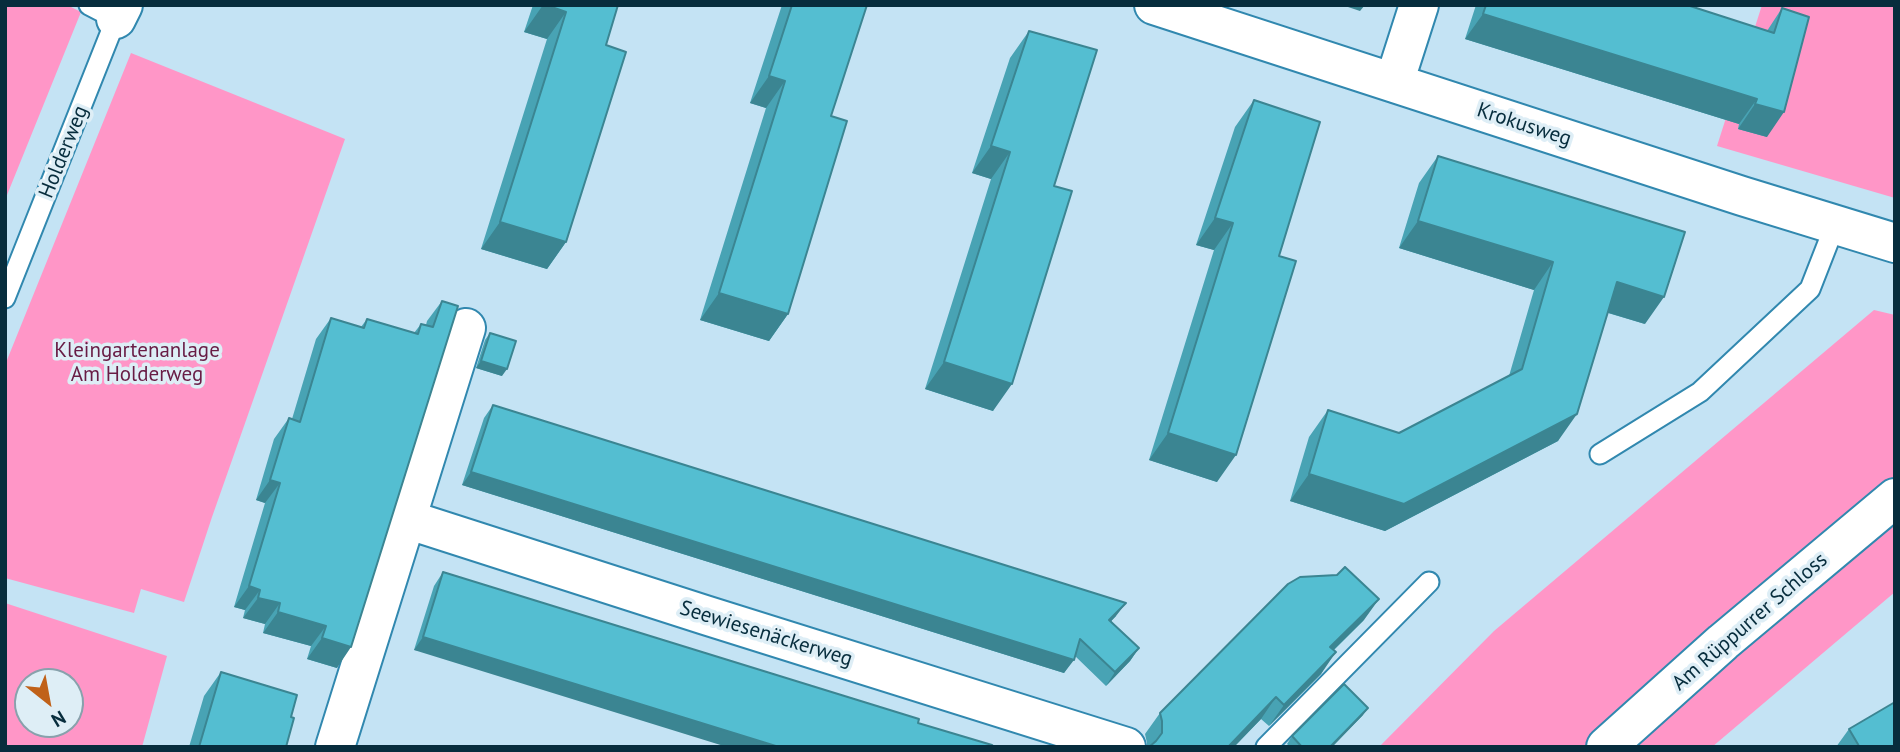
<!DOCTYPE html>
<html>
<head>
<meta charset="utf-8">
<style>
  body { margin:0 }
  #map { position:relative; width:1900px; height:752px; overflow:hidden; background:#c4e3f4; font-family:"PT Sans",sans-serif }
  canvas { display:block }
  .frame { position:absolute; inset:0; border:7px solid #072d3d; pointer-events:none }
  .north { position:absolute; left:14px; top:668px; width:70px; height:70px; box-sizing:border-box; background:#deeef6; border:2px solid #88a1ac; border-radius:50%; rotate:149deg; font-size:19px; font-weight:700; line-height:28px; text-align:center; color:#072d3d }
  .north::after { content:''; display:block; margin:auto; width:24px; height:32px; background:#c06119; clip-path:polygon(50% 0,100% 100%,50% 72%,0 100%) }
</style>
</head>
<body>
<div id="map">
<canvas width="1900" height="752"></canvas>
<div class="frame"></div>
<div class="north">N</div>
</div>
<script>
const ctx = document.querySelector('canvas').getContext('2d');
ctx.lineJoin = 'round';
function paint(path, color) {
  ctx.fillStyle = color;
  ctx.fill(path, 'evenodd');
}
function shape(rows) {
  const path = new Path2D();
  for (const r of rows) {
    path.moveTo(r[0], r[1]);
    for (let i = 2; i < r.length; i += 2) path.lineTo(r[i], r[i + 1]);
  }
  return path;
}
function stroke(path, color, width, dash) {
  ctx.strokeStyle = color;
  ctx.lineWidth = width;
  ctx.lineCap = dash ? 'butt' : 'round';
  ctx.setLineDash(dash || []);
  ctx.stroke(path);
}
function label(font, color, halo, rows, align = 'center') {
  ctx.font = font + ' "PT Sans",sans-serif';
  ctx.lineWidth = 7;
  ctx.setLineDash([]);
  ctx.textBaseline = 'middle';
  ctx.strokeStyle = halo;
  ctx.fillStyle = color;
  for (const [text, x, y, turn = 0] of rows) {
    ctx.save();
    ctx.translate(x, y);
    ctx.rotate((+turn || 0) * Math.PI / 180);
    ctx.textAlign = isNaN(turn) ? turn : align;
    if (halo) ctx.strokeText(text, 0, 0);
    ctx.fillText(text, 0, 0);
    ctx.restore();
  }
}
paint(shape([
  [5,5,67,5,81,12,5,200],
  [1762,5,1895,5,1895,198,1717,146],
  [131,53,345,139,212,517,184,602,141,589,134,613,5,578,5,365],
  [1874,310,1895,315,1895,592,1712,747,1379,747,1494,631],
  [5,603,167,656,142,747,5,747],
  [70,682,70,724,28,724,28,682]
]), '#ff96c7');
const service = shape([
  [5,298,116,19,89,5],
  [1600,454,1700,392,1810,289,1835,225],
  [1266,747,1429,582]
]);
const minor = shape([
  [1154,5,1742,196,1895,243],
  [116,19,123,5],
  [1394,83,1419,5],
  [406,519,705,615,1126,747],
  [335,747,466,328],
  [1606,747,1723,642,1895,498]
]);
stroke(service, '#3188af', 23);
stroke(minor, '#3188af', 42);
stroke(service, '#fff', 19);
stroke(minor, '#fff', 38);
paint(shape([
  [533,5,618,5,606,45,566,242,547,269,481,249,547,39,524,32],
  [782,5,867,5,831,116,788,314,769,341,700,320,766,108,750,103],
  [1476,5,1687,5,1767,31,1782,8,1767,137,1738,129,1739,124,1465,39],
  [1029,31,1054,186,993,411,925,389,991,179,972,173,1010,58],
  [1254,100,1279,256,1217,482,1149,460,1214,250,1196,245,1235,127],
  [1438,156,1645,324,1608,313,1558,441,1385,531,1290,501,1309,437,1328,410,1399,433,1509,376,1534,290,1399,248,1419,183],
  [442,301,337,668,307,659,311,646,263,633,265,624,243,618,245,610,234,607,265,503,256,500,274,439,289,418,292,419,316,339,331,318,361,327,367,319,414,333,421,324,426,325,427,321],
  [490,333,502,376,476,368,485,340],
  [493,405,1116,616,1111,621,1139,648,1130,661,1106,686,1075,656,1064,673,462,485,484,418],
  [443,572,918,723,414,650,434,586],
  [1364,620,1334,650,1321,674,1269,726,1261,719,1234,747,1147,747,1147,743,1145,734,1160,713],
  [221,672,291,717,286,747,189,747,204,696],
  [1363,715,1332,747,1290,747,1287,744,1292,736],
  [1849,729,1895,747,1836,747]
]), '#48a3b4');
paint(shape([
  [543,5,566,12,547,39,524,32],
  [1342,5,1365,5,1360,11],
  [1483,14,1757,99,1739,124,1465,39],
  [769,76,785,81,766,108,750,103],
  [1755,104,1784,112,1767,137,1738,129],
  [991,146,1010,152,991,179,972,173],
  [1215,218,1233,223,1214,250,1196,245],
  [1418,221,1553,262,1534,290,1399,248],
  [500,222,566,242,547,269,481,249],
  [1617,282,1664,297,1645,324,1599,310],
  [719,293,788,314,769,341,700,320],
  [481,361,507,369,502,376,476,368],
  [944,362,1012,384,993,411,925,389],
  [1577,414,1558,441,1385,531,1290,501,1309,474],
  [1168,433,1236,455,1217,482,1149,460],
  [471,472,1074,660,1064,673,462,485],
  [270,480,280,483,265,503,256,500],
  [249,586,260,590,245,610,234,607],
  [258,598,280,603,265,624,243,618],
  [1379,599,1364,620,1315,668,1330,647],
  [1126,603,1116,616,1100,633,1109,620],
  [278,612,326,626,311,646,263,633],
  [423,637,779,747,727,747,414,650],
  [322,638,351,647,337,668,307,659],
  [1139,648,1130,661,1106,686,1115,672],
  [1336,652,1321,674,1269,726,1284,705],
  [1276,697,1261,719,1234,747,1228,747],
  [1368,708,1363,715,1332,747,1330,747]
]), '#3b8592');
const building = shape([
  [546,5,618,5,606,45,626,52,566,242,500,222,566,12,546,5],
  [792,5,867,5,831,116,847,121,788,314,719,293,785,81,769,76,792,5],
  [1486,5,1687,5,1774,33,1782,8,1809,17,1784,112,1755,104,1757,99,1483,14,1486,5],
  [1029,31,1097,50,1054,186,1072,191,1012,384,944,362,1010,152,991,146,1029,31],
  [1254,100,1320,122,1279,256,1296,261,1236,455,1168,433,1233,223,1215,218,1254,100],
  [1438,156,1685,232,1664,297,1617,282,1577,414,1404,504,1309,474,1328,410,1399,433,1522,369,1553,262,1418,221,1438,156],
  [442,301,458,306,351,647,322,638,326,626,278,612,280,603,258,598,260,590,249,586,280,483,270,480,289,418,300,422,331,318,364,328,367,319,418,334,421,324,433,327,442,301],
  [490,333,516,341,507,369,481,361,490,333],
  [493,405,1126,603,1109,620,1139,648,1115,672,1080,639,1074,660,471,472,493,405],
  [1345,567,1379,599,1330,647,1336,652,1284,705,1276,697,1228,747,1149,747,1156,741,1162,733,1162,721,1160,713,1288,584,1300,577,1337,575,1345,567],
  [443,572,919,719,918,723,992,745,994,747,779,747,423,637,443,572],
  [221,672,297,695,291,717,294,718,286,747,199,747,221,672],
  [1344,684,1368,708,1330,747,1302,747,1292,736,1344,684],
  [1895,702,1895,747,1857,747,1859,746,1849,729,1895,702]
]);
paint(building, '#54bed1');
stroke(building, '#3b8592', 2);
label('21px', '#072d3d', '#deeef6', [
  ["Krokusweg",1524,125,18],
  ["Holderweg",64,152,-68],
  ["Am Rüppurrer Schloss",1750,622,-41],
  ["Seewiesenäckerweg",766,634,17]
]);
label('21px', '#681c45', '#deeef6', [
  ["Kleingartenanlage",137,351],
  ["Am Holderweg",137,375]
]);
</script>
</body>
</html>
